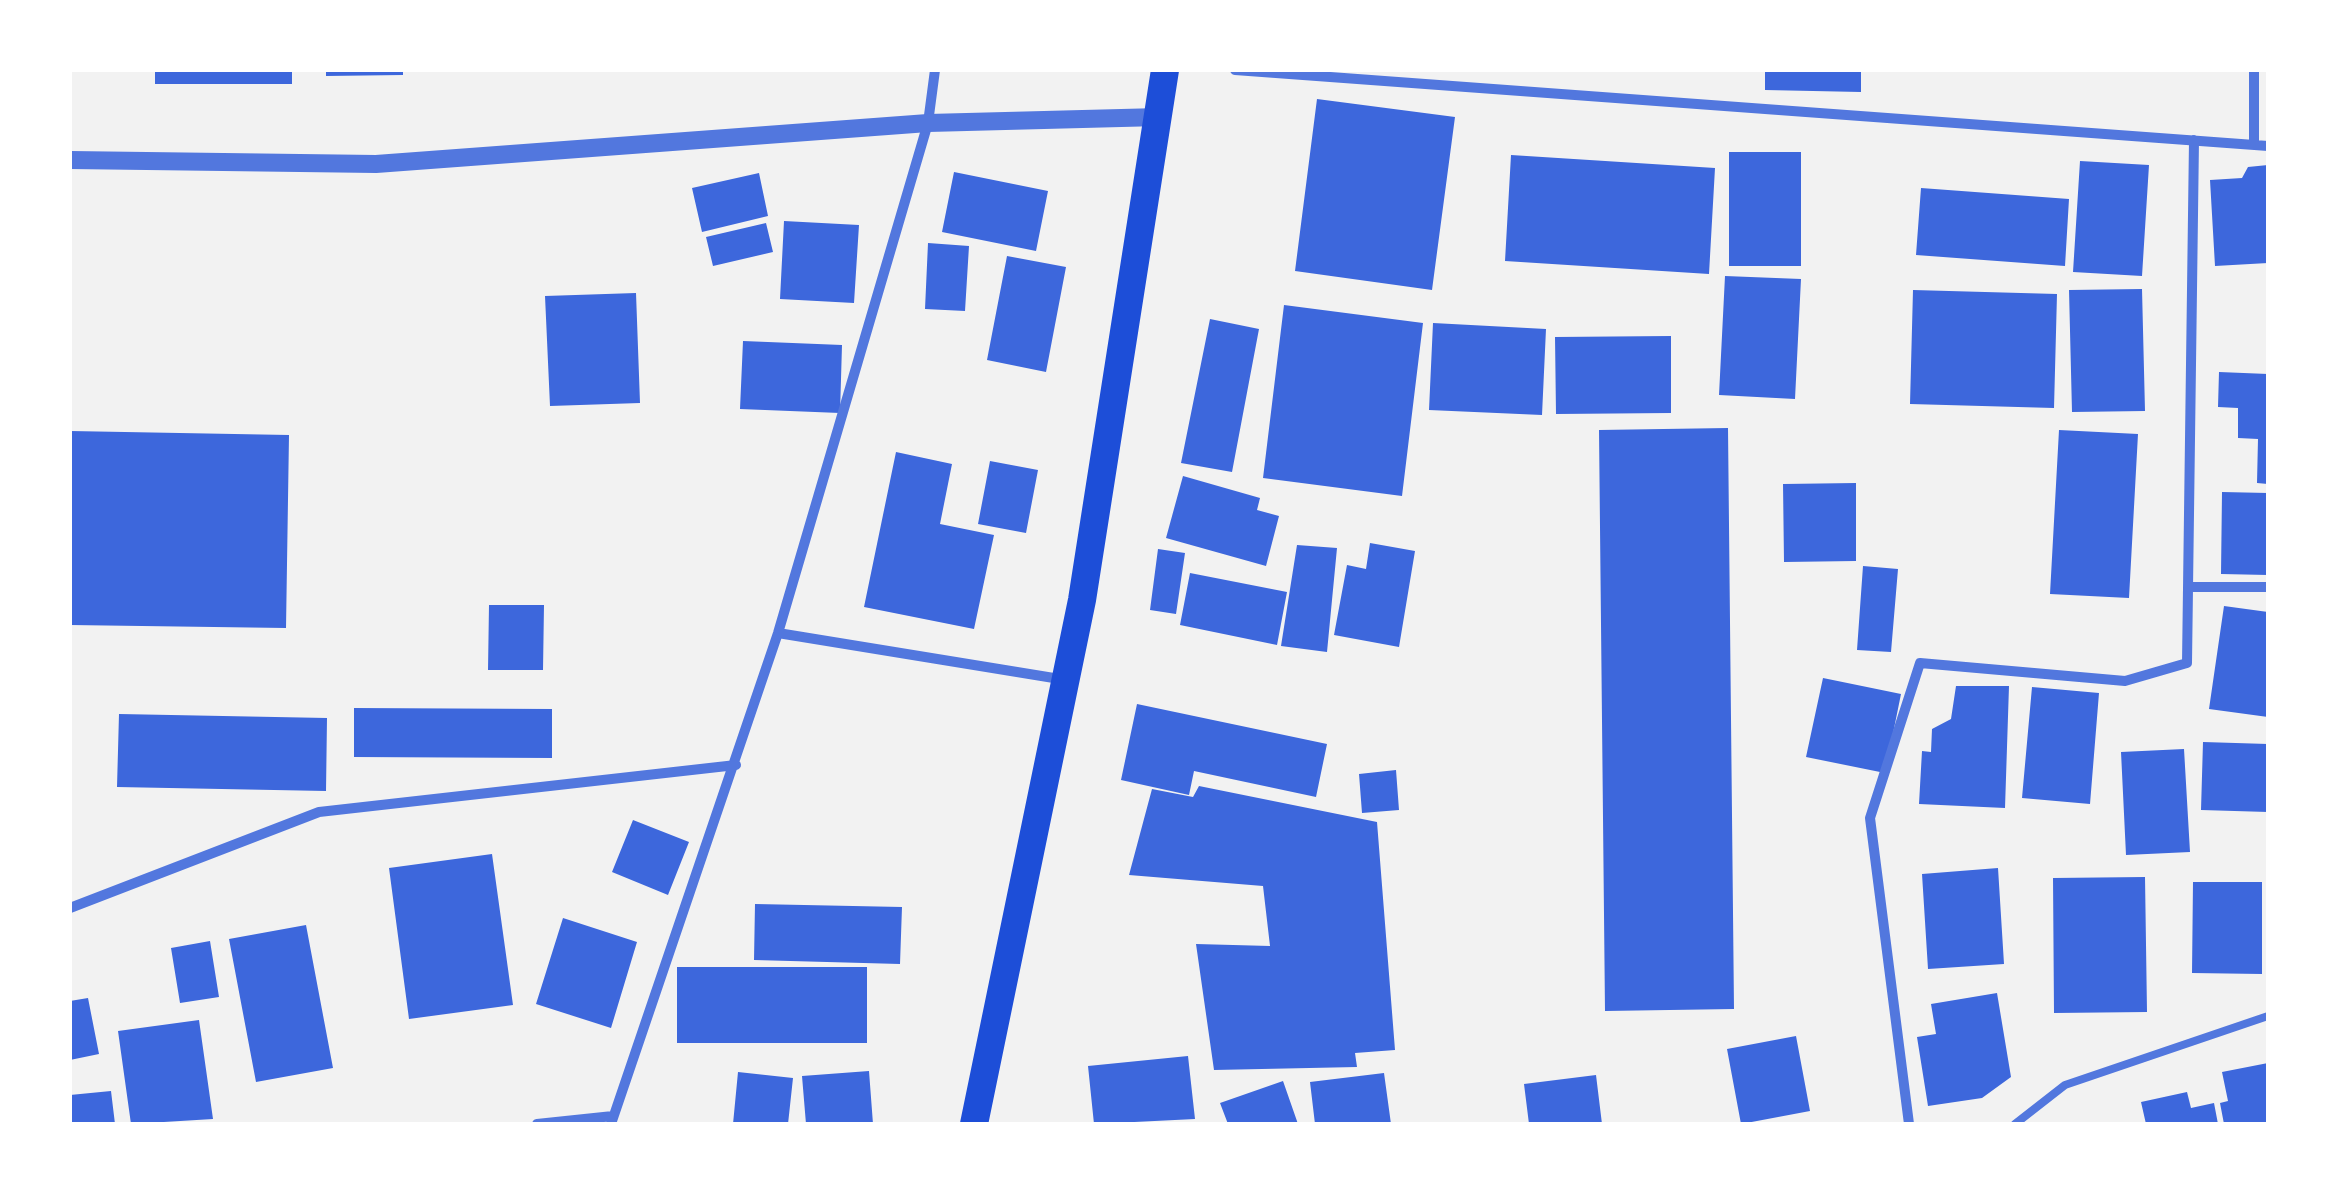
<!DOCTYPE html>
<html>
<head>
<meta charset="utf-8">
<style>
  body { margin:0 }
  #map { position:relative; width:2338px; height:1194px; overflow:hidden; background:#f2f2f2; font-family:Barlow,sans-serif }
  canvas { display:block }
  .frame { position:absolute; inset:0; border:72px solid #fff; pointer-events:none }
</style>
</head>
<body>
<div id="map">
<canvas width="2338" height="1194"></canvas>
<div class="frame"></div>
</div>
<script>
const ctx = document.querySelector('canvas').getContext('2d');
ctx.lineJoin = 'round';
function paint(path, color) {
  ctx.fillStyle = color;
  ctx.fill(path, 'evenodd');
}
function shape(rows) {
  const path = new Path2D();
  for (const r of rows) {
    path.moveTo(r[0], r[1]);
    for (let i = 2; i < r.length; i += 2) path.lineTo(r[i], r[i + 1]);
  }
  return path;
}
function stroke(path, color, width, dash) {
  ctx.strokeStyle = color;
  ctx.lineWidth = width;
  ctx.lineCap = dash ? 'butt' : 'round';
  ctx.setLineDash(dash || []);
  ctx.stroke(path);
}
paint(shape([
  [155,70,292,70,292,84,155,84],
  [326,70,403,70,403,75,326,76],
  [1765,70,1861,70,1861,92,1765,90],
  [1317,99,1455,117,1432,290,1295,271],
  [1729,152,1801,152,1801,266,1729,266],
  [1511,155,1715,168,1709,274,1505,261],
  [2080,161,2149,165,2142,276,2073,272],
  [2268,165,2268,263,2215,266,2210,180,2242,178,2248,167],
  [954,172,1048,191,1036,251,942,232],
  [759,173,768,216,702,232,692,188],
  [1921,188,2069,199,2065,266,1916,255],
  [784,221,859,225,854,303,780,299],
  [766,223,773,252,713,266,706,237],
  [928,243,969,246,965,311,925,309],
  [1007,256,1066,267,1046,372,987,360],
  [1725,276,1801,279,1795,399,1719,395],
  [2142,289,2145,411,2072,412,2069,290],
  [1913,290,2057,294,2054,408,1910,404],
  [636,293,640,403,550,406,545,296],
  [1284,305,1423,323,1402,496,1263,478],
  [1210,319,1259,329,1232,472,1181,463],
  [1433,323,1546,329,1542,415,1429,410],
  [1671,336,1671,413,1556,414,1555,337],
  [743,341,842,345,840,413,740,409],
  [2219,372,2268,374,2268,484,2257,483,2258,439,2238,438,2238,408,2218,407],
  [1728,428,1734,1009,1605,1011,1599,430],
  [2059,430,2138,434,2129,598,2050,594],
  [70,431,289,435,286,628,70,625],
  [896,452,952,464,940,524,994,535,974,629,864,607],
  [990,461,1038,470,1026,533,978,524],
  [1183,476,1260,498,1257,510,1279,516,1266,566,1166,538],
  [1856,483,1856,561,1784,562,1783,484],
  [2222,492,2268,493,2268,575,2221,574],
  [1370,543,1415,551,1399,647,1334,635,1347,565,1366,569],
  [1297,545,1337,548,1327,652,1281,646],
  [1158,549,1185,553,1176,614,1150,610],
  [1863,566,1898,569,1891,652,1857,650],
  [1190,573,1287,592,1277,645,1180,625],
  [489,605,544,605,543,670,488,670],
  [2224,606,2268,612,2268,717,2209,709],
  [1823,678,1901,694,1885,773,1806,757],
  [1956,686,2009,686,2005,808,1919,804,1922,751,1931,752,1932,729,1951,719],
  [2032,687,2099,693,2090,804,2022,798],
  [1137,704,1327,744,1316,797,1194,771,1189,795,1121,780],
  [354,708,552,709,552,758,354,757],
  [119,714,327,718,326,791,117,787],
  [2203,742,2268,744,2268,812,2201,810],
  [2184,749,2190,852,2126,855,2121,752],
  [1396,770,1399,810,1362,813,1359,774],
  [1199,786,1377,822,1395,1050,1355,1053,1357,1067,1214,1070,1196,944,1270,946,1263,886,1129,875,1152,789,1193,797],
  [633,820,689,842,668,895,612,872],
  [492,854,513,1005,409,1019,389,868],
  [1998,868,2004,964,1928,969,1922,874],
  [2145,877,2147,1012,2054,1013,2053,878],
  [2193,882,2262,882,2262,974,2192,973],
  [755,904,902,907,900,964,754,960],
  [563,918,637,942,611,1028,536,1004],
  [306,925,333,1068,256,1082,229,939],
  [210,941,219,997,180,1003,171,948],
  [677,967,867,967,867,1043,677,1043],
  [1997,993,2011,1077,1982,1098,1928,1106,1917,1037,1936,1034,1931,1004],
  [88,998,99,1054,70,1060,70,1001],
  [199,1020,213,1119,131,1124,118,1031],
  [1796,1036,1810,1111,1741,1124,1727,1049],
  [1188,1056,1195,1119,1094,1124,1088,1066],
  [2268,1063,2268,1124,2224,1124,2220,1103,2228,1101,2222,1072],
  [869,1071,873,1124,806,1124,802,1076],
  [738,1072,793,1078,788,1124,733,1124],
  [1384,1073,1391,1124,1315,1124,1310,1082],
  [1596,1075,1602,1124,1529,1124,1524,1084],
  [1283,1081,1298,1124,1228,1124,1220,1103],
  [111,1091,115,1124,70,1124,70,1095],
  [2187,1092,2191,1108,2214,1103,2218,1124,2146,1124,2141,1102]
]), '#3d67dc');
stroke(shape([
  [2015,1124,2065,1085,2268,1016]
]), '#5277de', 8);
stroke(shape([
  [1235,70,2268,146],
  [2254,144,2254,70],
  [2189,587,2268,587],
  [778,633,1066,680],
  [70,908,319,812,736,765],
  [537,1124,613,1116],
  [611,1124,778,633,928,123,935,70],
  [1909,1124,1870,818,1920,663,2125,681,2187,663,2194,140]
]), '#5277de', 10);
stroke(shape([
  [70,160,376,164,928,123,1160,117]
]), '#5277de', 18);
stroke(shape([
  [974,1124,1082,600,1165,70]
]), '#1d4ed8', 28);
</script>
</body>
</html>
